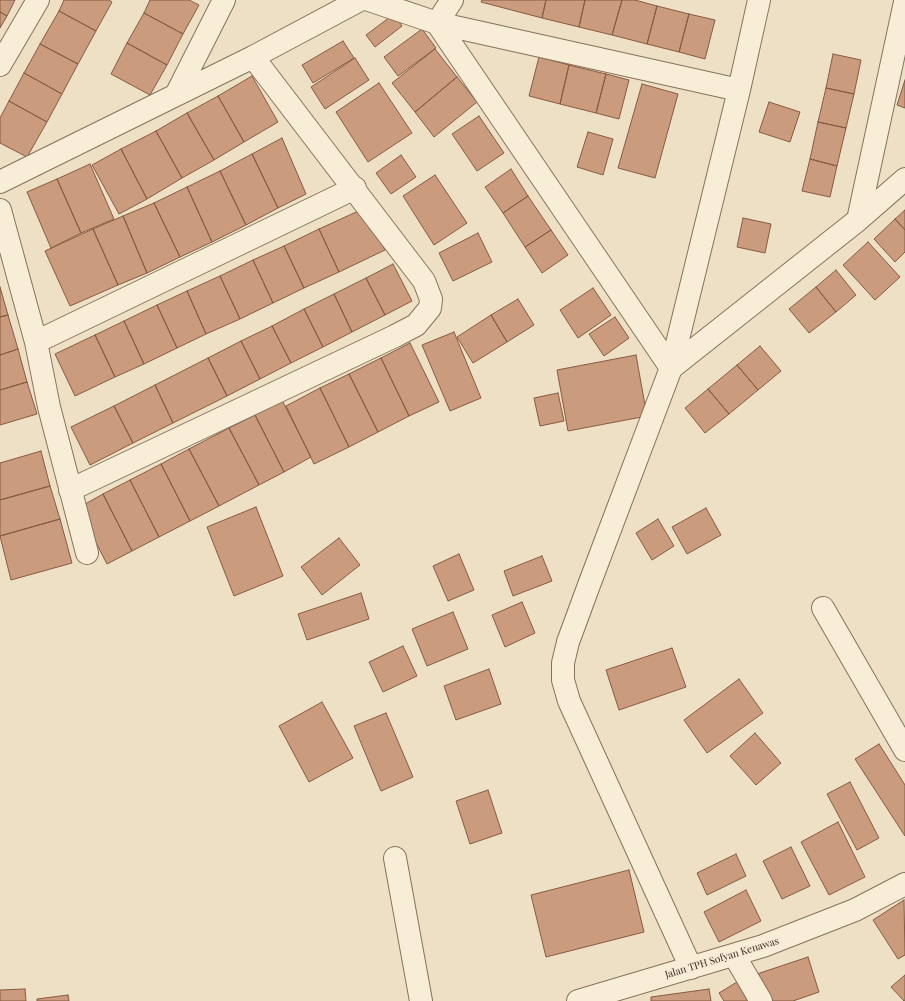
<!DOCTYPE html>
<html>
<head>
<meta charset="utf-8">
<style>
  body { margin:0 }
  canvas { display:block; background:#ede0c5 }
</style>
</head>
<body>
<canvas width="905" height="1001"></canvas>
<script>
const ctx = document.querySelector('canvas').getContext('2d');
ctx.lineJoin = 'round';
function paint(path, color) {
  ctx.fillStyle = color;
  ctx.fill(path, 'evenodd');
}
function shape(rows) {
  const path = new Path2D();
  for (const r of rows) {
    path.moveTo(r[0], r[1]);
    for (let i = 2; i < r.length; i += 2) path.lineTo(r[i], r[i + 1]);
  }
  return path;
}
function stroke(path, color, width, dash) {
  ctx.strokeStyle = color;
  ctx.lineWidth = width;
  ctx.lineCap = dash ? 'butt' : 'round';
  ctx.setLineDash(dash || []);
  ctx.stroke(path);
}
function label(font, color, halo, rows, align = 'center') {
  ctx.font = font + ' "Playfair Display",serif';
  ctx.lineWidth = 3;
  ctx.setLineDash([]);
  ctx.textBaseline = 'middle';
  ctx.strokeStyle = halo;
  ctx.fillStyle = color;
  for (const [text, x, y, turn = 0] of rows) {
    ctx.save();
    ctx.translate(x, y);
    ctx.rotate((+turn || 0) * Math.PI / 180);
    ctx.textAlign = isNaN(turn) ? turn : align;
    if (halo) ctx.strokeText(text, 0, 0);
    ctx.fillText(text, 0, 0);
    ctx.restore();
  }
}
const building = shape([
  [0,0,15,0,7,16,0,12,0,0],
  [64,0,109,0,112,2,96,31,59,11,64,0],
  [150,0,189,0,199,5,183,34,144,13,150,0],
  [482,0,546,0,542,18,481,2,482,0],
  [546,0,585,0,579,27,542,18,546,0],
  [585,0,622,0,612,35,579,27,585,0],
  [622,0,635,0,657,6,647,44,612,35,622,0],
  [657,6,689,14,679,52,647,44,657,6],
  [59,11,96,31,78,64,40,44,59,11],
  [0,12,7,16,0,28,0,12],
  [144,13,183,34,167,65,127,43,144,13],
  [394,14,402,26,375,47,366,35,394,14],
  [689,14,715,20,705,59,679,52,689,14],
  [422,29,436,48,398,76,384,57,422,29],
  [343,41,354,58,313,83,302,65,343,41],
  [127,43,167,65,150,95,111,74,127,43],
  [40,44,78,64,62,94,24,73,40,44],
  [435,49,457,77,415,112,392,83,435,49],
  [833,54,861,60,854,94,826,88,833,54],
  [539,57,569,65,560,104,529,96,539,57],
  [355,58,369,80,325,109,311,87,355,58],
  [569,65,606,74,596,113,560,104,569,65],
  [24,73,62,94,47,122,9,101,24,73],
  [606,74,629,80,619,119,596,113,606,74],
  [252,76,278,122,244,142,218,96,252,76],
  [457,77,477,102,434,137,415,112,457,77],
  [905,80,905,108,897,105,905,80],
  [379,83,412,133,368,162,336,112,379,83],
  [642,84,678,94,655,178,618,168,642,84],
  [826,88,854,94,846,128,818,122,826,88],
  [218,96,244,142,214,160,187,113,218,96],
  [9,101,47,122,27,157,0,143,0,118,9,101],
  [769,102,800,112,790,142,759,132,769,102],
  [187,113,214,160,182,178,156,131,187,113],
  [479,116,504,153,477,171,452,134,479,116],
  [818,122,846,128,837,166,810,159,818,122],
  [156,131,182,178,147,199,121,149,156,131],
  [588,132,613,139,603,175,577,167,588,132],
  [282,138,306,194,278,208,252,154,282,138],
  [121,149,147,199,119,214,92,165,121,149],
  [252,154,278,208,246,225,220,171,252,154],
  [401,155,416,177,391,194,376,173,401,155],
  [810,159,837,166,830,197,802,191,810,159],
  [90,164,114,219,81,233,57,179,90,164],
  [511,169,528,196,503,213,485,187,511,169],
  [220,171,246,225,212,242,187,187,220,171],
  [435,175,467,223,434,245,403,196,435,175],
  [57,179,81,233,51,248,27,192,57,179],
  [187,187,212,242,180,257,154,203,187,187],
  [528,196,551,230,525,247,503,213,528,196],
  [154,203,180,257,147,273,123,216,154,203],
  [365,208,385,250,339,272,319,229,365,208],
  [905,210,905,230,895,219,905,210],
  [123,216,147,273,118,285,93,229,123,216],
  [743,218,771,224,765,253,737,247,743,218],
  [895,219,905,230,905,252,895,262,874,239,895,219],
  [93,229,118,285,70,306,45,251,93,229],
  [319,229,339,272,304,288,284,246,319,229],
  [551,230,568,255,542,273,525,247,551,230],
  [478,233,492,262,453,281,439,253,478,233],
  [868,242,900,277,875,300,843,265,868,242],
  [284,246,304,288,273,303,253,260,284,246],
  [253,260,273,303,240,319,220,276,253,260],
  [393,264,412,301,385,315,366,278,393,264],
  [836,270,856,295,836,312,816,287,836,270],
  [220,276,240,319,206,334,187,291,220,276],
  [366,278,385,315,352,332,334,294,366,278],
  [0,287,8,315,0,317,0,287],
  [816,287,836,312,809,333,789,309,816,287],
  [593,288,611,315,578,338,560,310,593,288],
  [187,291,206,334,177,348,157,305,187,291],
  [334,294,352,332,323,347,304,309,334,294],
  [518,299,534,325,507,342,491,315,518,299],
  [157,305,177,348,144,364,124,321,157,305],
  [304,309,323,347,291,363,272,326,304,309],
  [8,315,18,349,0,355,0,317,8,315],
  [491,315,507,342,473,363,457,337,491,315],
  [615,317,629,338,604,356,589,334,615,317],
  [124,321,144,364,115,377,95,335,124,321],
  [272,326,291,363,260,379,241,341,272,326],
  [454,332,481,398,450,411,422,345,454,332],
  [95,335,115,377,75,396,55,354,95,335],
  [241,341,260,379,227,396,208,358,241,341],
  [410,343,439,402,409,416,381,358,410,343],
  [760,346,781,371,758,390,737,365,760,346],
  [18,349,27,382,0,390,0,355,18,349],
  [636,355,647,416,568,431,557,370,636,355],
  [208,358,227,396,173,423,155,385,208,358],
  [381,358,409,416,378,432,349,374,381,358],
  [737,365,758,390,729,414,708,389,737,365],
  [349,374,378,432,349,447,320,388,349,374],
  [27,382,37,414,0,425,0,390,27,382],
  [155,385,173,423,133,443,114,406,155,385],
  [320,388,349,447,314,464,286,406,320,388],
  [708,389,729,414,705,433,685,408,708,389],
  [558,393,564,421,540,426,534,398,558,393],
  [282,400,311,457,284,472,255,415,282,400],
  [114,406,133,443,90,465,71,427,114,406],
  [255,415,284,472,259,485,229,428,255,415],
  [229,428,259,485,219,506,189,449,229,428],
  [189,449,219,506,190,521,161,464,189,449],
  [41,451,50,486,0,500,0,463,41,451],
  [161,464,190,521,159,537,130,480,161,464],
  [130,480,159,537,132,551,103,494,130,480],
  [50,486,60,519,0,536,0,500,50,486],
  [103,494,132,551,107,564,78,508,103,494],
  [256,507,283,576,234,596,207,527,256,507],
  [706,508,721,535,687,554,672,527,706,508],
  [60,519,72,563,11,580,0,536,60,519],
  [658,519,674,546,652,560,636,533,658,519],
  [339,538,360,565,322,595,301,567,339,538],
  [459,554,474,590,448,601,433,566,459,554],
  [542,556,552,581,513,596,504,571,542,556],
  [361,593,369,619,307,640,298,614,361,593],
  [522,602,535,633,505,647,492,615,522,602],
  [453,612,468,649,427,666,412,629,453,612],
  [403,646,417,676,383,692,369,662,403,646],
  [672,648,686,687,619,710,606,670,672,648],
  [489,669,501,704,456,720,444,686,489,669],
  [739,679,763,713,707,753,684,720,739,679],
  [322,702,353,758,309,782,279,726,322,702],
  [386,713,413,777,381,791,354,726,386,713],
  [755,733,781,763,756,785,730,756,755,733],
  [879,744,905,785,905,836,855,759,879,744],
  [850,782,879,838,857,850,827,794,850,782],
  [488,790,502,833,470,844,456,801,488,790],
  [838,822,865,877,829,895,801,842,838,822],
  [791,847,810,886,782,899,763,861,791,847],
  [736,854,746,876,707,895,697,873,736,854],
  [629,870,644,932,546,957,531,895,629,870],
  [746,890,761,921,719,942,704,912,746,890],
  [904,900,905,955,898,959,873,920,904,900],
  [808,957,819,992,793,1001,766,1001,757,974,808,957],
  [905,975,905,1001,904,1001,891,987,905,975],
  [737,982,748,1001,724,1001,719,993,737,982],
  [25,989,26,1001,0,1001,0,990,25,989],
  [709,989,711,1001,651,1001,651,997,709,989],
  [68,995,69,1001,37,1001,37,999,68,995]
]);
paint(building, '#ca9b7c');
stroke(building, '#865b42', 1);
const minor = shape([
  [369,0,437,23,739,90],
  [452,0,437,23,671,368,858,220,905,179],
  [253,57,360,0],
  [0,65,38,0],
  [177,93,224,0],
  [0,182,253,57,424,281,431,299,430,308,416,325,395,336,70,490],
  [0,210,36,342,49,407,87,553],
  [858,220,905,2],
  [36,342,355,188],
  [823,608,905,750],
  [395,858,421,1001],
  [734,955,761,1001],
  [691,968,569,701,563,680,563,663,568,642,589,585,671,368,739,90,759,0],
  [578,1001,763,946,855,910,905,884]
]);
stroke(minor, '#87725c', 24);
stroke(minor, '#f8eed8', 22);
label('10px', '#382a1f', '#f5ead4', [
  ["Jalan TPH Sofyan Kenawas",722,958,-17]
]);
</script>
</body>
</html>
